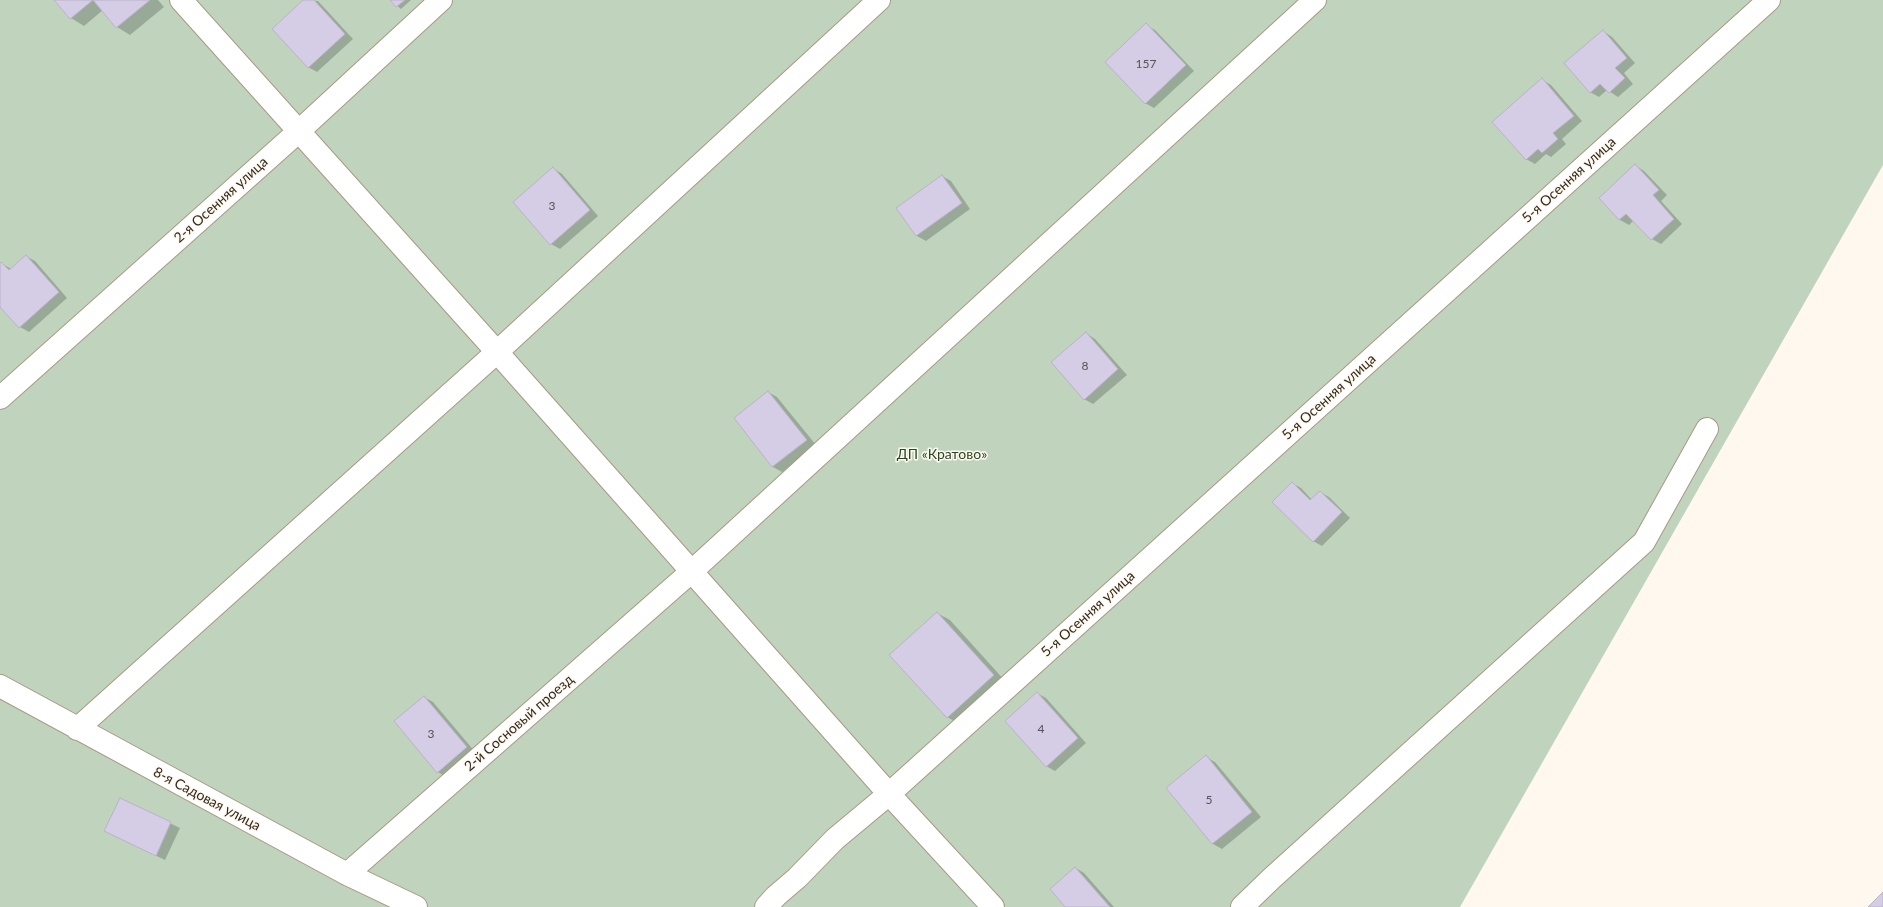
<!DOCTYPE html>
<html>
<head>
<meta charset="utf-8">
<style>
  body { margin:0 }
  canvas { display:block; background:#fff8ef }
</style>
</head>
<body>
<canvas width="1883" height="907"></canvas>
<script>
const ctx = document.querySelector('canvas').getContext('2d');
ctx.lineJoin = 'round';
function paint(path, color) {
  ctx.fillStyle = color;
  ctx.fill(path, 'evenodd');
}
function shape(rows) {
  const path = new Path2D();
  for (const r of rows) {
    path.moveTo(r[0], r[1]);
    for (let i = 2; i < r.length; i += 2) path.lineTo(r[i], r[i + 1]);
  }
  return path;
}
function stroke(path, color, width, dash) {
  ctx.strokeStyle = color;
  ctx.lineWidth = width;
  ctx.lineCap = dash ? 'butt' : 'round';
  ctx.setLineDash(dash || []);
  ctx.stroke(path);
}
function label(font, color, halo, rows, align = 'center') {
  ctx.font = font + ' Lato,sans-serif';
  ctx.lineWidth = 3;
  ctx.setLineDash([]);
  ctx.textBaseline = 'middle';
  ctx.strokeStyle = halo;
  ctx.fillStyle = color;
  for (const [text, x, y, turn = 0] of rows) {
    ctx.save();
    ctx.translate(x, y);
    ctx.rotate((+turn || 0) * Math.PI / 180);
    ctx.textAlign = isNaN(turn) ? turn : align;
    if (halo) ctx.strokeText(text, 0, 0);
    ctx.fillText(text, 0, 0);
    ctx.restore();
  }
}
paint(shape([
  [0,0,1883,0,1883,165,1460,907,0,907]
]), '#c0d4bd');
paint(shape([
  [56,0,158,0,164,7,130,35,117,27,103,10,84,26,71,18],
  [305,0,318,1,353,39,317,72,308,67],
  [391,0,411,0,401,9],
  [1146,25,1155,30,1194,71,1154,108,1145,103],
  [1603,31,1612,37,1635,63,1624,73,1633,84,1618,97,1607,90,1599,97,1590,92],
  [1542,80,1551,85,1582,121,1562,139,1566,144,1551,157,1546,154,1535,164,1526,159],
  [1635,165,1644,171,1667,195,1661,201,1682,224,1661,244,1652,239,1634,220,1629,225,1620,220,1600,198],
  [553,168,562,174,598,216,560,249,551,244],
  [942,176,951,181,970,209,926,241,917,236,897,208],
  [26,256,35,261,67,298,29,332,20,327,0,305,0,264,1,263,11,269],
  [1086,333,1095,339,1127,375,1093,404,1084,399],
  [768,392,777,397,816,445,782,472,773,467,735,418],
  [1292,483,1301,488,1312,500,1320,492,1329,497,1350,518,1322,546,1313,541],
  [937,613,950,620,1007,683,961,725,947,717],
  [1037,693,1046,698,1086,743,1055,771,1046,766],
  [424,697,433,702,476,753,446,777,438,772],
  [1206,757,1215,762,1261,817,1222,849,1213,844,1167,788],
  [120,799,180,828,165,860,105,831],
  [1076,868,1084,873,1114,907,1067,907]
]), '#0003');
const building = shape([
  [54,0,150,0,116,28,93,0,70,19,54,0],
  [303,0,314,0,345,34,308,68,272,29,303,0],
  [390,0,405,0,396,7,390,0],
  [1146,23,1186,65,1145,104,1105,62,1146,23],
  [1603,30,1627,58,1615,68,1625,78,1609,93,1600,84,1590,93,1564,63,1603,30],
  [1542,78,1574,116,1553,133,1558,139,1542,153,1538,149,1526,160,1492,122,1542,78],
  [1635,164,1659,190,1653,195,1674,219,1651,240,1626,214,1619,220,1599,198,1635,164],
  [553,167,590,210,550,245,513,202,553,167],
  [942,175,962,203,916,236,896,208,942,175],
  [26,255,59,292,19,328,0,307,0,263,1,262,9,270,26,255],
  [1086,332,1118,369,1084,400,1051,362,1086,332],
  [768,391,807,440,772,467,734,418,768,391],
  [1292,482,1310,500,1320,491,1342,512,1313,542,1272,502,1292,482],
  [937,612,994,675,947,718,889,655,937,612],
  [1037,692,1078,738,1046,767,1005,721,1037,692],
  [424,696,467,747,437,773,394,721,424,696],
  [1206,755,1252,812,1212,844,1166,788,1206,755],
  [120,798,171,822,156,856,104,831,120,798],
  [1075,867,1110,907,1065,907,1050,889,1075,867],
  [1883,892,1883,907,1868,907,1883,892]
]);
paint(building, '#d5cce5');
stroke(building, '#bbb2ca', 1);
const minor = shape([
  [181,0,497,352,889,794,993,907],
  [0,398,299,131,441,0],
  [0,686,347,874,416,907],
  [77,729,497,352,879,0],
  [347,874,691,572,1315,0],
  [766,907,776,896,797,878,835,839,889,794,1769,0],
  [1242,907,1272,878,1644,542,1707,429]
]);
stroke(minor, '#a89984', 24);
stroke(minor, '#fff', 22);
label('12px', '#585251', null, [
  ["157",1146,64],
  ["3",552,206],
  ["8",1085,366],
  ["4",1041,729],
  ["3",431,734],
  ["5",1209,800]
]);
label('14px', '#2f2920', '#fff8ef', [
  ["5-я Осенняя улица",1569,180,-42],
  ["2-я Осенняя улица",221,200,-42],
  ["5-я Осенняя улица",1329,397,-42],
  ["5-я Осенняя улица",1088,614,-42],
  ["2-й Сосновый проезд",519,723,-41],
  ["8-я Садовая улица",207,799,28]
]);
label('14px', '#24481f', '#fff8ef', [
  ["ДП «Кратово»",942,454]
]);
</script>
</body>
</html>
